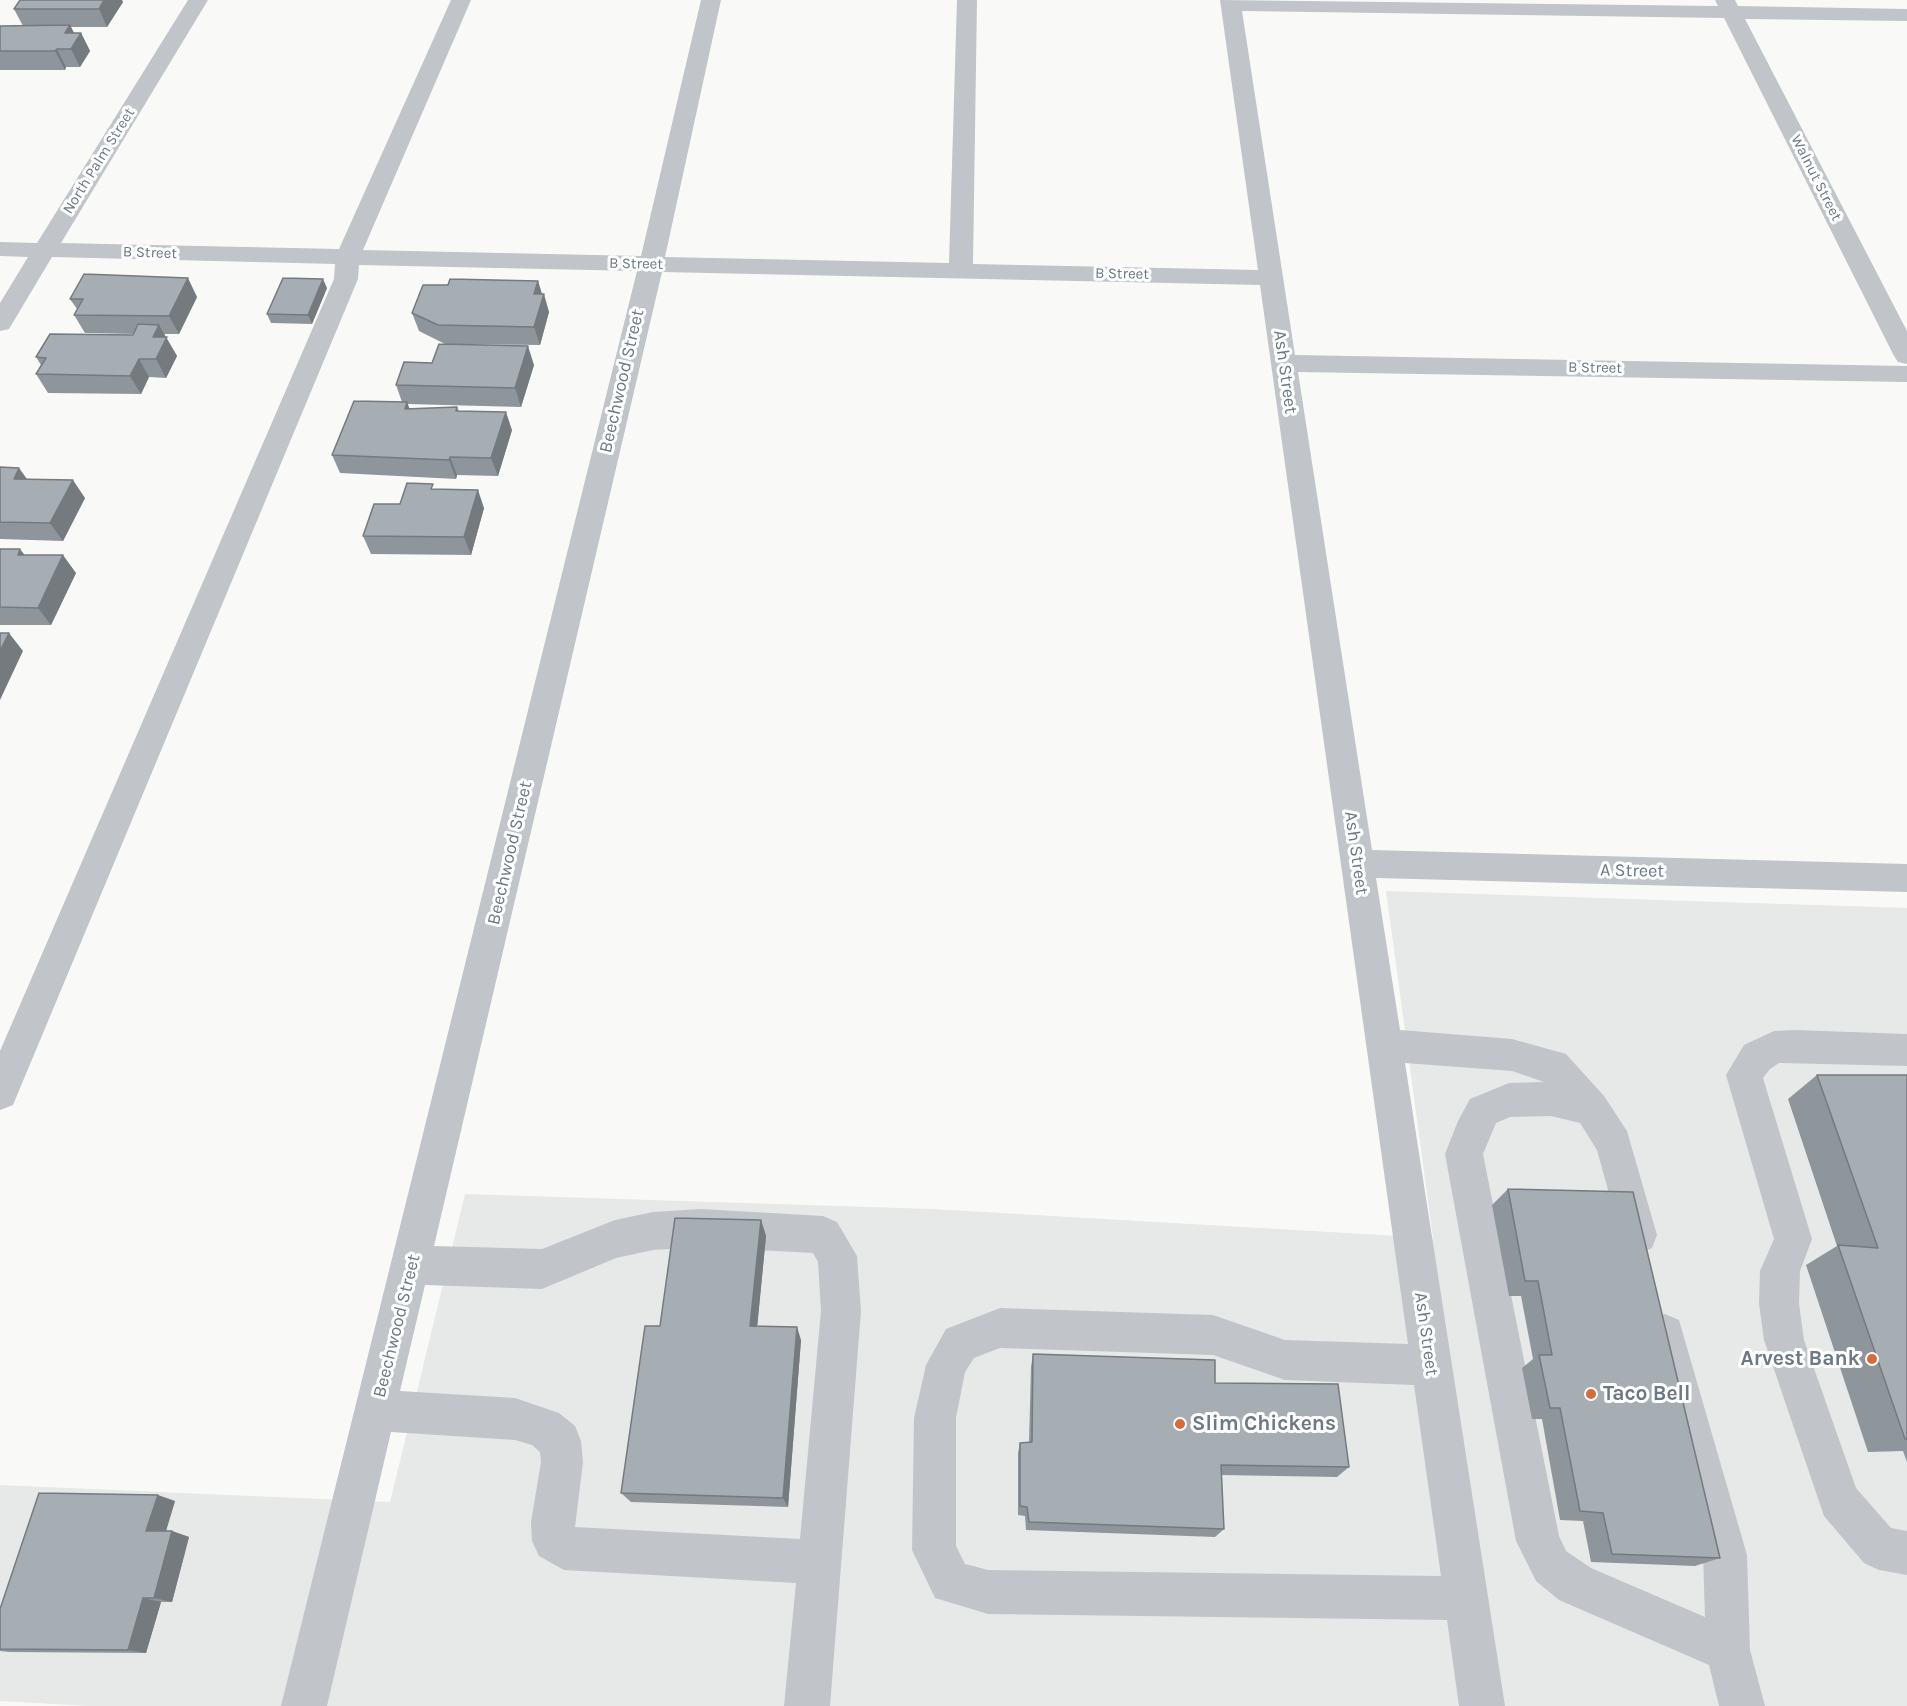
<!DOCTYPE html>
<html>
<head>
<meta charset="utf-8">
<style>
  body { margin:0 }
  canvas { display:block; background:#f9faf8 }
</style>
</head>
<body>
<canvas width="1907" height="1706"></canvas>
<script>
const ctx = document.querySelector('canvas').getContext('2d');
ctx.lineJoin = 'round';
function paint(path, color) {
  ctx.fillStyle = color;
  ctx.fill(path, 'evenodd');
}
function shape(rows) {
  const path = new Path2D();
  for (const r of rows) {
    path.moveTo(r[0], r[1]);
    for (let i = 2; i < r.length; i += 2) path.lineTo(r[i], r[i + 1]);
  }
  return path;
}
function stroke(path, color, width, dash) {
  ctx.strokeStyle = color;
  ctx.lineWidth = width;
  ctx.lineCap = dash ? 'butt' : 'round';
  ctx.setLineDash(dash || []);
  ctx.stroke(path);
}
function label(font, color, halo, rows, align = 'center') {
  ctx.font = font + ' Karla,sans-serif';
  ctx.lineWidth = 6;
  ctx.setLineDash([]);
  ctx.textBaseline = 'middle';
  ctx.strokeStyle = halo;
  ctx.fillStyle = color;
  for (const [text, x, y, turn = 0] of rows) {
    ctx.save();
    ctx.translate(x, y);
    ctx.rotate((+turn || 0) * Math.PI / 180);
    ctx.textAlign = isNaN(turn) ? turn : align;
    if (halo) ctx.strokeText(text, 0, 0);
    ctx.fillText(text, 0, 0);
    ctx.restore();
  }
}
paint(shape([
  [1386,891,1907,908,1907,1706,90,1706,0,1701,0,1485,390,1502,465,1194,932,1209,1433,1238]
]), '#e7e9e8');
paint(shape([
  [188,0,208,0,61,243,339,249,451,0,471,0,363,250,641,256,701,0,721,0,665,257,949,263,957,0,977,0,973,264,1258,270,1220,0,1718,6,1715,0,1735,0,1738,6,1907,9,1907,21,1745,19,1907,331,1907,364,1898,362,1894,356,1724,18,1242,11,1295,355,1907,366,1907,382,1298,372,1372,850,1907,864,1907,892,1376,878,1400,1030,1512,1039,1566,1054,1604,1096,1627,1131,1657,1235,1652,1248,1638,1254,1624,1248,1597,1150,1580,1123,1551,1116,1510,1117,1496,1123,1483,1154,1559,1536,1566,1551,1591,1568,1705,1617,1703,1555,1645,1334,1651,1320,1665,1314,1679,1320,1747,1555,1750,1650,1765,1706,1719,1706,1709,1665,1559,1600,1536,1581,1516,1541,1445,1154,1458,1121,1470,1099,1509,1083,1544,1082,1512,1071,1405,1063,1505,1706,1459,1706,1447,1620,988,1614,935,1598,912,1550,914,1418,926,1365,946,1329,1000,1308,1213,1315,1285,1340,1408,1344,1260,285,662,272,434,1246,542,1249,615,1220,653,1212,701,1209,823,1216,837,1222,857,1256,861,1311,830,1706,784,1706,796,1583,564,1570,539,1556,532,1541,531,1522,541,1462,540,1452,532,1445,515,1440,391,1432,327,1706,281,1706,637,271,359,265,358,279,18,1093,13,1105,0,1110,0,1051,334,279,335,264,52,257,9,329,0,331,0,303,28,257,0,256,0,242,37,243,188,0],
  [701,1247,813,1253,818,1262,821,1311,800,1539,575,1527,583,1462,581,1441,575,1426,559,1413,515,1398,400,1391,425,1285,542,1289,616,1258,653,1250,701,1247],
  [1000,1348,1213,1355,1285,1380,1414,1385,1441,1576,988,1570,965,1564,956,1546,956,1418,965,1372,974,1358,1000,1348],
  [1795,1030,1907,1034,1907,1066,1779,1063,1770,1069,1763,1078,1812,1239,1800,1271,1799,1304,1804,1340,1856,1488,1891,1528,1907,1531,1907,1575,1879,1570,1864,1563,1824,1516,1764,1340,1759,1304,1760,1271,1774,1239,1726,1075,1744,1045,1774,1031,1795,1030]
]), '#c1c5c9');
paint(shape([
  [123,2,107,27,71,27,74,33,81,33,90,51,80,67,66,67,65,70,0,70,0,51,23,26,14,9],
  [538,281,542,294,549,312,540,345,445,344,419,331,412,313],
  [327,288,312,324,271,323,267,314],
  [197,297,179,334,164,334,177,356,166,378,149,377,141,394,48,393,36,374,41,365,36,357,133,335,134,334,85,333,74,315,77,309,70,299],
  [534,365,521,407,407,404,409,409,457,407,459,411,512,430,498,476,457,475,456,479,340,473,332,455,402,402,396,385],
  [0,467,27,479,85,498,63,541,0,539],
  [435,489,484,508,471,555,371,554,363,536,400,504],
  [0,549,24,555,76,573,51,625,0,625],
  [1817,1075,1907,1075,1907,1462,1903,1451,1868,1452,1806,1265,1837,1246,1788,1099],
  [1508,1189,1720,1558,1695,1566,1591,1562,1583,1521,1560,1520,1542,1419,1532,1419,1522,1368,1533,1359,1521,1296,1509,1296,1492,1205],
  [761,1220,766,1236,757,1326,801,1340,788,1507,631,1502,621,1493,660,1326],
  [1033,1354,1215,1383,1349,1467,1337,1477,1221,1475,1224,1529,1215,1537,1026,1530,1025,1516,1018,1515,1018,1453,1020,1443,1029,1442,1031,1367],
  [175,1501,166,1531,172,1531,189,1537,172,1602,161,1602,146,1653,9,1652,0,1651,0,1609]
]), '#8f969b');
paint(shape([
  [104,0,122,0,123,2,107,27,99,9],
  [70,25,77,39,81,33,90,51,80,67,71,49,65,33],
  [57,49,66,67,65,70,55,51],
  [188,278,197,297,179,334,169,316],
  [323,279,327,288,312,324,308,315],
  [538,281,543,298,544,294,549,312,540,345,534,327,534,294],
  [159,325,177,356,166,378,156,359,153,337],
  [528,346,534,365,521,407,515,388],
  [139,359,149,377,141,394,130,376],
  [407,402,414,420,405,409],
  [506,412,512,430,498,476,491,458],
  [450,457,457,475,456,479,449,460],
  [19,468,32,486,14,479],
  [73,480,85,498,63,541,50,523],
  [478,490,484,508,471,555,464,537],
  [20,549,34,567,18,555],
  [63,555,76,573,51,625,38,608],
  [9,633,23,651,0,700,0,651],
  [761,1220,766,1236,756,1339,750,1326],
  [797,1327,801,1340,788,1507,783,1498],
  [158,1495,175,1501,164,1537,146,1531],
  [172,1531,189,1537,172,1602,154,1598],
  [143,1598,161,1602,146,1653,128,1650]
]), '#747a7e');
const building = shape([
  [20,0,104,0,99,9,14,9,20,0],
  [70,25,65,33,81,33,71,49,57,49,55,51,0,51,0,26,70,25],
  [84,274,188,278,169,316,74,315,83,299,70,299,84,274],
  [283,278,323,279,308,315,267,314,283,278],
  [450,279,538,281,534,294,544,294,534,327,438,325,412,313,423,285,448,285,450,279],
  [138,324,159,325,153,337,167,337,156,359,139,359,130,376,36,374,46,358,36,357,50,334,133,335,138,324],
  [439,344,528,346,515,388,396,385,404,362,432,363,439,344],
  [354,401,407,402,405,409,457,407,456,411,506,412,491,458,450,457,449,460,332,455,354,401],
  [0,467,19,468,14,479,73,480,50,523,0,522,0,467],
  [407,483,433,484,431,489,478,490,464,537,363,536,374,504,400,504,407,483],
  [0,549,20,549,18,555,63,555,38,608,0,607,0,549],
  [0,633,9,633,0,651,0,633],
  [1817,1075,1907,1075,1907,1439,1905,1439,1838,1245,1878,1248,1817,1075],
  [1508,1189,1633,1192,1720,1558,1612,1554,1603,1513,1580,1511,1560,1408,1550,1408,1539,1355,1552,1355,1538,1281,1525,1281,1508,1189],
  [675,1218,761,1220,750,1326,797,1327,783,1498,621,1493,645,1326,660,1326,675,1218],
  [1033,1354,1215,1360,1215,1383,1338,1384,1349,1467,1221,1465,1224,1529,1029,1522,1027,1507,1020,1506,1020,1443,1032,1442,1033,1354],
  [39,1493,158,1495,146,1531,172,1531,154,1598,143,1598,128,1650,0,1649,0,1609,39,1493]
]);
paint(building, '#a6aeb4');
stroke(building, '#747a7e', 1.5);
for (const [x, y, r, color] of [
  [1872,1359,6,"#d56c3c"],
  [1591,1394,6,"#d56c3c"],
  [1180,1424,6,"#d56c3c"]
]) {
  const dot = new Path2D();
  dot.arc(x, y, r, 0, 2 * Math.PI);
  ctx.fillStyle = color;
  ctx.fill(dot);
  stroke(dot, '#fff', 2);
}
label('15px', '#6b7886', '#fff', [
  ["North Palm Street",99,161,-58],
  ["Walnut Street",1816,178,63],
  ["B Street",150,253,2],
  ["B Street",636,264,1],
  ["B Street",1122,274,1],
  ["B Street",1595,368,1]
]);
label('18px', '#6b7886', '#fff', [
  ["Ash Street",1285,372,82],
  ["Beechwood Street",622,381,-77],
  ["Beechwood Street",510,853,-77],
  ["Ash Street",1356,853,82],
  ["A Street",1632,871,1],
  ["Beechwood Street",397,1326,-76],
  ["Ash Street",1426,1334,82]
]);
label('bold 21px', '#6b7886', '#fff', [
  ["Arvest Bank",1860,1359,"right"],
  ["Taco Bell",1603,1394],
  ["Slim Chickens",1192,1424]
], 'left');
</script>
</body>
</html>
